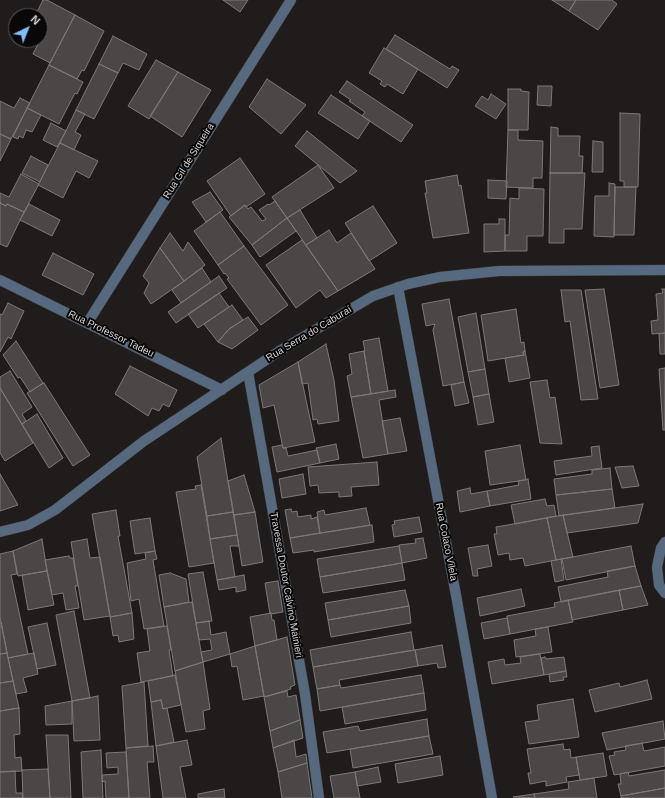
<!DOCTYPE html>
<html>
<head>
<meta charset="utf-8">
<style>
  body { margin:0 }
  #map { position:relative; width:665px; height:798px; overflow:hidden; background:#201c1c; font-family:Arial,sans-serif }
  canvas { display:block }
  .north { position:absolute; left:8px; top:8px; width:40px; height:40px; box-sizing:border-box; background:#090707; border:1px solid #5a5858; border-radius:50%; rotate:43deg; font-size:11px; font-weight:700; line-height:16px; text-align:center; color:#d4d1d1 }
  .north::after { content:''; display:block; margin:auto; width:14px; height:18px; background:#81bdfa; clip-path:polygon(50% 0,100% 100%,50% 72%,0 100%) }
</style>
</head>
<body>
<div id="map">
<canvas width="665" height="798"></canvas>
<div class="north">N</div>
</div>
<script>
const ctx = document.querySelector('canvas').getContext('2d');
ctx.lineJoin = 'round';
function paint(path, color) {
  ctx.fillStyle = color;
  ctx.fill(path, 'evenodd');
}
function shape(rows) {
  const path = new Path2D();
  for (const r of rows) {
    path.moveTo(r[0], r[1]);
    for (let i = 2; i < r.length; i += 2) path.lineTo(r[i], r[i + 1]);
  }
  return path;
}
function stroke(path, color, width, dash) {
  ctx.strokeStyle = color;
  ctx.lineWidth = width;
  ctx.lineCap = dash ? 'butt' : 'round';
  ctx.setLineDash(dash || []);
  ctx.stroke(path);
}
function label(font, color, halo, rows, align = 'center') {
  ctx.font = font + ' Arial,sans-serif';
  ctx.lineWidth = 4;
  ctx.setLineDash([]);
  ctx.textBaseline = 'middle';
  ctx.strokeStyle = halo;
  ctx.fillStyle = color;
  for (const [text, x, y, turn = 0] of rows) {
    ctx.save();
    ctx.translate(x, y);
    ctx.rotate((+turn || 0) * Math.PI / 180);
    ctx.textAlign = isNaN(turn) ? turn : align;
    if (halo) ctx.strokeText(text, 0, 0);
    ctx.fillText(text, 0, 0);
    ctx.restore();
  }
}
const building = shape([
  [43,0,47,0,75,15,50,63,33,54,40,40,40,16,35,16,43,0],
  [223,0,248,0,240,12,223,0],
  [552,0,576,0,569,11,552,0],
  [576,0,612,0,617,4,598,30,569,11,576,0],
  [75,15,104,31,84,71,82,70,77,79,49,65,75,15],
  [395,35,450,69,452,66,459,70,447,88,386,49,395,35],
  [113,36,147,54,139,70,123,63,118,73,99,64,113,36],
  [384,48,418,69,403,94,387,84,385,87,380,84,382,81,369,73,384,48],
  [156,60,178,72,149,119,128,106,156,60],
  [99,64,118,73,94,119,76,110,99,64],
  [49,65,83,82,77,94,75,93,59,124,27,108,49,65],
  [178,72,211,90,182,137,150,116,178,72],
  [267,79,306,105,281,134,249,107,267,79],
  [347,81,413,125,401,142,362,116,365,112,349,101,351,100,339,92,347,81],
  [538,86,552,86,551,106,537,105,538,86],
  [508,89,521,89,521,91,529,92,528,130,508,130,508,89],
  [491,94,506,104,496,119,475,106,482,96,488,100,491,94],
  [331,95,370,121,358,139,318,113,331,95],
  [20,98,30,103,11,139,0,134,0,101,14,108,20,98],
  [27,108,41,115,32,132,26,130,23,138,19,136,18,139,13,137,27,108],
  [76,110,85,114,75,132,81,135,74,150,60,143,76,110],
  [620,113,640,114,638,187,624,187,624,181,620,181,620,113],
  [51,123,66,131,57,147,43,140,51,123],
  [551,127,558,128,558,136,580,136,579,156,583,156,582,173,550,173,551,127],
  [508,130,518,130,518,140,543,141,542,178,533,178,533,188,506,187,508,130],
  [307,131,357,171,340,183,295,146,307,131],
  [0,134,11,139,0,161,0,134],
  [593,141,603,142,603,172,592,172,593,141],
  [60,143,98,161,89,178,76,171,63,198,38,185,60,143],
  [31,156,48,165,40,182,22,173,31,156],
  [240,158,265,194,246,207,245,205,231,216,207,181,240,158],
  [318,165,334,188,287,218,272,197,318,165],
  [550,173,585,173,582,229,564,229,564,243,549,243,550,173],
  [21,174,39,184,24,212,7,204,6,206,0,203,0,193,9,197,21,174],
  [457,175,459,186,461,185,469,233,433,238,425,193,427,193,425,181,457,175],
  [488,180,507,181,506,199,488,198,488,180],
  [609,183,615,184,614,237,594,236,595,196,609,196,609,183],
  [615,187,636,187,634,235,614,235,615,187],
  [519,188,544,189,543,236,527,236,527,251,505,251,505,235,509,235,510,198,519,199,519,188],
  [210,192,223,210,206,222,192,202,210,192],
  [275,201,287,218,252,245,229,217,245,205,248,209,251,207,262,221,266,219,259,210,268,204,269,205,275,201],
  [0,203,6,206,7,204,24,212,7,247,0,244,0,203],
  [29,204,60,220,52,236,20,220,29,204],
  [373,206,397,243,369,261,345,223,373,206],
  [300,210,317,238,306,245,287,218,300,210],
  [220,212,244,246,218,265,194,231,220,212],
  [287,218,296,231,260,257,252,245,287,218],
  [499,219,505,219,505,251,484,252,484,224,499,224,499,219],
  [329,230,337,243,351,233,375,269,338,291,306,245,329,230],
  [170,233,183,251,188,242,205,265,184,281,160,248,170,233],
  [302,240,338,291,326,298,320,290,296,308,266,265,302,240],
  [244,246,288,305,261,325,227,279,229,278,225,273,224,274,218,265,244,246],
  [160,248,184,281,151,304,144,293,149,283,143,276,160,248],
  [53,253,94,274,83,295,42,275,53,253],
  [202,268,211,282,181,303,172,290,202,268],
  [219,276,227,288,176,323,168,312,219,276],
  [604,289,619,385,600,388,585,290,604,289],
  [662,289,665,289,665,333,652,334,651,321,658,320,656,294,663,293,662,289],
  [561,290,581,290,598,399,581,400,570,321,565,322,561,290],
  [219,293,229,307,198,328,188,314,219,293],
  [449,299,464,382,443,386,433,330,435,324,426,326,422,304,449,299],
  [8,303,24,311,11,339,8,337,0,352,0,314,2,315,8,303],
  [232,305,243,320,229,329,218,342,204,324,232,305],
  [516,309,521,343,524,342,525,351,523,352,524,355,488,361,481,315,516,309],
  [476,313,485,369,468,372,458,317,476,313],
  [248,317,258,330,232,349,218,342,229,329,248,317],
  [665,333,665,354,660,354,659,334,665,333],
  [379,338,388,391,371,394,364,351,365,351,363,341,379,338],
  [16,341,43,383,30,392,20,377,18,378,3,355,16,341],
  [326,344,334,380,339,421,318,424,317,419,313,420,308,383,302,384,298,362,326,344],
  [364,351,371,394,351,397,347,376,352,374,349,354,364,351],
  [525,351,530,378,509,382,505,358,524,355,523,352,525,351],
  [298,362,315,442,283,448,274,405,263,408,259,385,298,362],
  [130,366,177,390,169,407,163,404,159,411,152,408,148,416,115,394,130,366],
  [665,368,665,430,663,430,659,369,665,368],
  [485,369,489,394,473,397,468,372,485,369],
  [10,371,32,407,22,414,26,421,22,424,0,388,0,377,10,371],
  [547,380,550,398,555,397,562,444,540,443,530,382,547,380],
  [464,382,469,403,455,406,451,385,464,382],
  [44,383,90,455,73,466,27,393,44,383],
  [0,388,33,443,5,461,0,453,0,388],
  [395,390,396,397,379,400,388,454,363,458,351,397,395,390],
  [489,394,494,422,478,425,473,397,489,394],
  [37,414,63,458,49,468,22,424,37,414],
  [400,418,407,451,388,454,382,421,400,418],
  [221,438,233,512,207,516,197,457,221,438],
  [336,444,339,459,320,463,316,448,336,444],
  [282,445,283,448,286,448,288,456,317,450,320,463,277,472,272,447,282,445],
  [520,445,526,480,490,485,485,451,520,445],
  [599,446,602,468,556,475,554,461,592,456,591,447,599,446],
  [377,462,379,485,351,487,352,496,339,497,339,492,319,493,318,485,310,486,308,467,377,462],
  [633,466,639,486,622,488,615,467,633,466],
  [610,468,612,489,556,495,554,479,592,474,592,470,610,468],
  [0,474,18,505,0,511,0,474],
  [303,474,306,494,282,498,279,479,303,474],
  [244,475,255,512,234,515,228,481,244,475],
  [528,479,531,499,490,506,487,491,519,485,518,481,528,479],
  [201,485,214,563,189,567,176,492,196,489,195,486,201,485],
  [470,488,471,494,487,491,490,506,460,512,457,491,470,488],
  [612,489,615,508,559,516,556,495,612,489],
  [545,499,547,506,554,505,556,516,515,524,511,505,545,499],
  [643,504,638,523,567,533,563,515,643,504],
  [366,508,370,525,320,533,317,512,324,510,325,515,366,508],
  [291,509,292,512,297,511,298,517,311,515,311,519,317,517,320,533,290,538,285,510,291,509],
  [116,510,120,536,118,536,132,613,110,617,92,514,116,510],
  [233,512,237,535,210,539,207,516,233,512],
  [255,512,263,562,242,566,234,515,255,512],
  [563,515,573,557,556,560,547,518,563,515],
  [419,517,422,532,394,537,392,525,395,524,394,521,419,517],
  [150,518,155,551,135,554,130,521,150,518],
  [547,518,556,560,525,566,523,558,510,560,509,553,498,555,494,534,497,534,496,527,547,518],
  [372,525,374,542,314,552,314,550,293,553,290,538,372,525],
  [237,535,239,546,230,546,235,577,217,580,210,539,237,535],
  [423,538,427,558,402,563,399,545,416,543,415,539,423,538],
  [42,539,47,571,18,576,13,551,42,539],
  [87,539,90,558,100,557,110,616,84,620,71,542,87,539],
  [488,545,492,566,477,569,478,576,473,576,468,548,488,545],
  [399,546,402,563,320,577,317,559,399,546],
  [631,546,635,566,566,580,562,559,631,546],
  [13,551,17,574,11,575,28,654,8,658,0,617,0,554,13,551],
  [155,551,157,559,153,560,164,626,144,629,139,599,131,601,127,563,146,559,145,553,155,551],
  [69,556,70,558,73,558,78,586,75,586,79,608,66,610,63,593,52,595,45,560,69,556],
  [561,559,564,580,555,582,551,561,561,559],
  [402,563,405,580,323,593,320,577,402,563],
  [635,566,641,586,561,602,558,587,608,577,607,571,635,566],
  [47,571,54,605,28,610,22,575,47,571],
  [203,572,212,621,196,623,188,574,203,572],
  [170,573,186,579,189,602,164,607,159,575,170,573],
  [244,575,246,590,236,592,236,587,219,590,217,580,244,575],
  [278,581,283,612,271,614,270,614,265,583,278,581],
  [641,586,648,605,623,610,619,590,641,586],
  [521,589,525,606,480,616,477,598,521,589],
  [405,590,409,606,328,620,325,603,405,590],
  [619,590,623,610,572,620,568,600,619,590],
  [568,600,573,622,510,634,507,616,555,607,554,603,568,600],
  [192,602,203,662,175,671,164,607,192,602],
  [409,606,411,623,331,637,328,620,409,606],
  [74,611,90,698,72,701,56,615,74,611],
  [132,613,134,639,119,642,118,635,113,636,110,617,132,613],
  [271,613,272,620,274,620,277,640,255,646,250,617,271,613],
  [507,618,510,634,484,639,481,623,507,618],
  [209,621,211,635,226,632,230,654,203,662,201,652,212,650,210,639,199,640,196,623,209,621],
  [0,622,1,622,7,653,0,654,0,622],
  [47,623,56,665,37,669,28,627,47,623],
  [167,626,171,650,169,650,173,676,141,682,137,653,150,651,147,629,167,626],
  [548,627,552,652,516,657,514,640,536,636,535,629,548,627],
  [411,632,414,650,313,667,310,650,411,632],
  [287,637,295,685,290,687,291,689,264,697,255,646,287,637],
  [442,645,446,667,438,668,437,663,418,666,415,650,442,645],
  [255,646,264,696,243,700,237,666,232,667,230,654,255,646],
  [415,650,418,666,339,680,340,685,317,689,313,667,415,650],
  [7,653,13,681,0,683,0,654,7,653],
  [34,653,38,674,23,678,27,692,16,694,8,658,34,653],
  [540,654,544,675,492,684,488,662,504,659,505,665,521,663,520,657,540,654],
  [545,657,546,659,564,657,566,671,544,675,541,658,545,657],
  [203,662,210,709,203,711,205,729,186,732,175,671,203,662],
  [566,671,567,677,563,677,564,680,550,682,549,674,566,671],
  [175,675,181,705,163,709,161,700,151,702,148,681,175,675],
  [421,675,424,693,320,711,317,689,340,685,341,688,421,675],
  [647,680,652,699,595,712,589,690,619,683,620,687,647,680],
  [13,681,19,708,0,711,0,683,13,681],
  [144,682,148,746,126,748,122,686,144,682],
  [287,691,288,697,296,695,300,720,270,731,264,697,287,691],
  [424,693,426,710,345,724,342,707,424,693],
  [98,696,100,740,74,741,72,701,98,696],
  [573,699,579,737,529,744,525,722,539,720,537,705,573,699],
  [161,700,163,709,167,708,174,742,156,746,151,702,161,700],
  [72,701,72,724,46,725,45,706,72,701],
  [19,708,20,734,14,735,15,758,21,757,22,771,0,772,0,711,19,708],
  [427,719,429,736,327,753,323,732,358,726,360,731,427,719],
  [300,720,303,738,273,748,270,731,300,720],
  [663,721,665,739,607,750,602,733,663,721],
  [46,735,68,735,71,798,50,798,46,735],
  [429,736,433,754,353,768,350,749,429,736],
  [187,740,192,765,180,767,186,798,163,798,156,746,187,740],
  [294,740,296,757,306,754,307,763,278,772,273,748,294,740],
  [642,743,644,751,665,747,665,766,614,775,609,756,615,755,614,752,626,750,625,746,642,743],
  [563,744,564,750,570,749,571,758,576,757,579,775,566,777,567,782,546,786,546,781,530,784,528,773,531,773,527,749,563,744],
  [153,746,154,762,147,762,150,798,129,798,126,748,153,746],
  [101,750,103,798,83,798,81,752,101,750],
  [126,752,129,798,106,798,105,781,102,782,102,775,118,774,118,767,107,768,106,753,126,752],
  [603,753,607,776,580,780,576,757,603,753],
  [440,756,443,775,398,783,395,764,440,756],
  [307,763,312,798,282,798,278,772,307,763],
  [378,767,381,782,357,786,355,772,378,767],
  [48,769,50,798,23,798,22,770,48,769],
  [665,770,665,788,621,796,618,784,621,784,620,774,628,772,629,776,665,770],
  [15,771,16,793,22,793,23,798,0,798,0,772,15,771],
  [355,772,360,798,334,798,330,776,355,772],
  [594,778,597,798,535,798,534,794,569,789,568,782,594,778],
  [665,788,665,798,621,798,621,796,665,788],
  [224,789,225,798,198,798,198,794,224,789],
  [534,794,535,798,513,797,534,794]
]);
paint(building, '#4b4747');
stroke(building, '#7e7978', 1);
const minor = shape([
  [0,280,222,390],
  [398,287,456,595,492,798],
  [88,322,291,0],
  [248,372,305,694,319,798],
  [0,532,28,525,55,510,144,441,281,350,373,296,408,284,440,277,499,271,665,270],
  [665,542,661,548,657,567,659,585,665,593]
]);
stroke(minor, '#3d3939', 11);
stroke(minor, '#56697e', 10);
label('10px', '#d4d1d1', '#090707', [
  ["Rua Gil de Siqueira",189,161,-58],
  ["Rua Professor Tadeu",111,334,26],
  ["Rua Serra do Caburaí",309,334,-31],
  ["Rua Colaco Vilela",446,542,79],
  ["Travessa Doutor Calvino Mainieri",286,585,80]
]);
</script>
</body>
</html>
